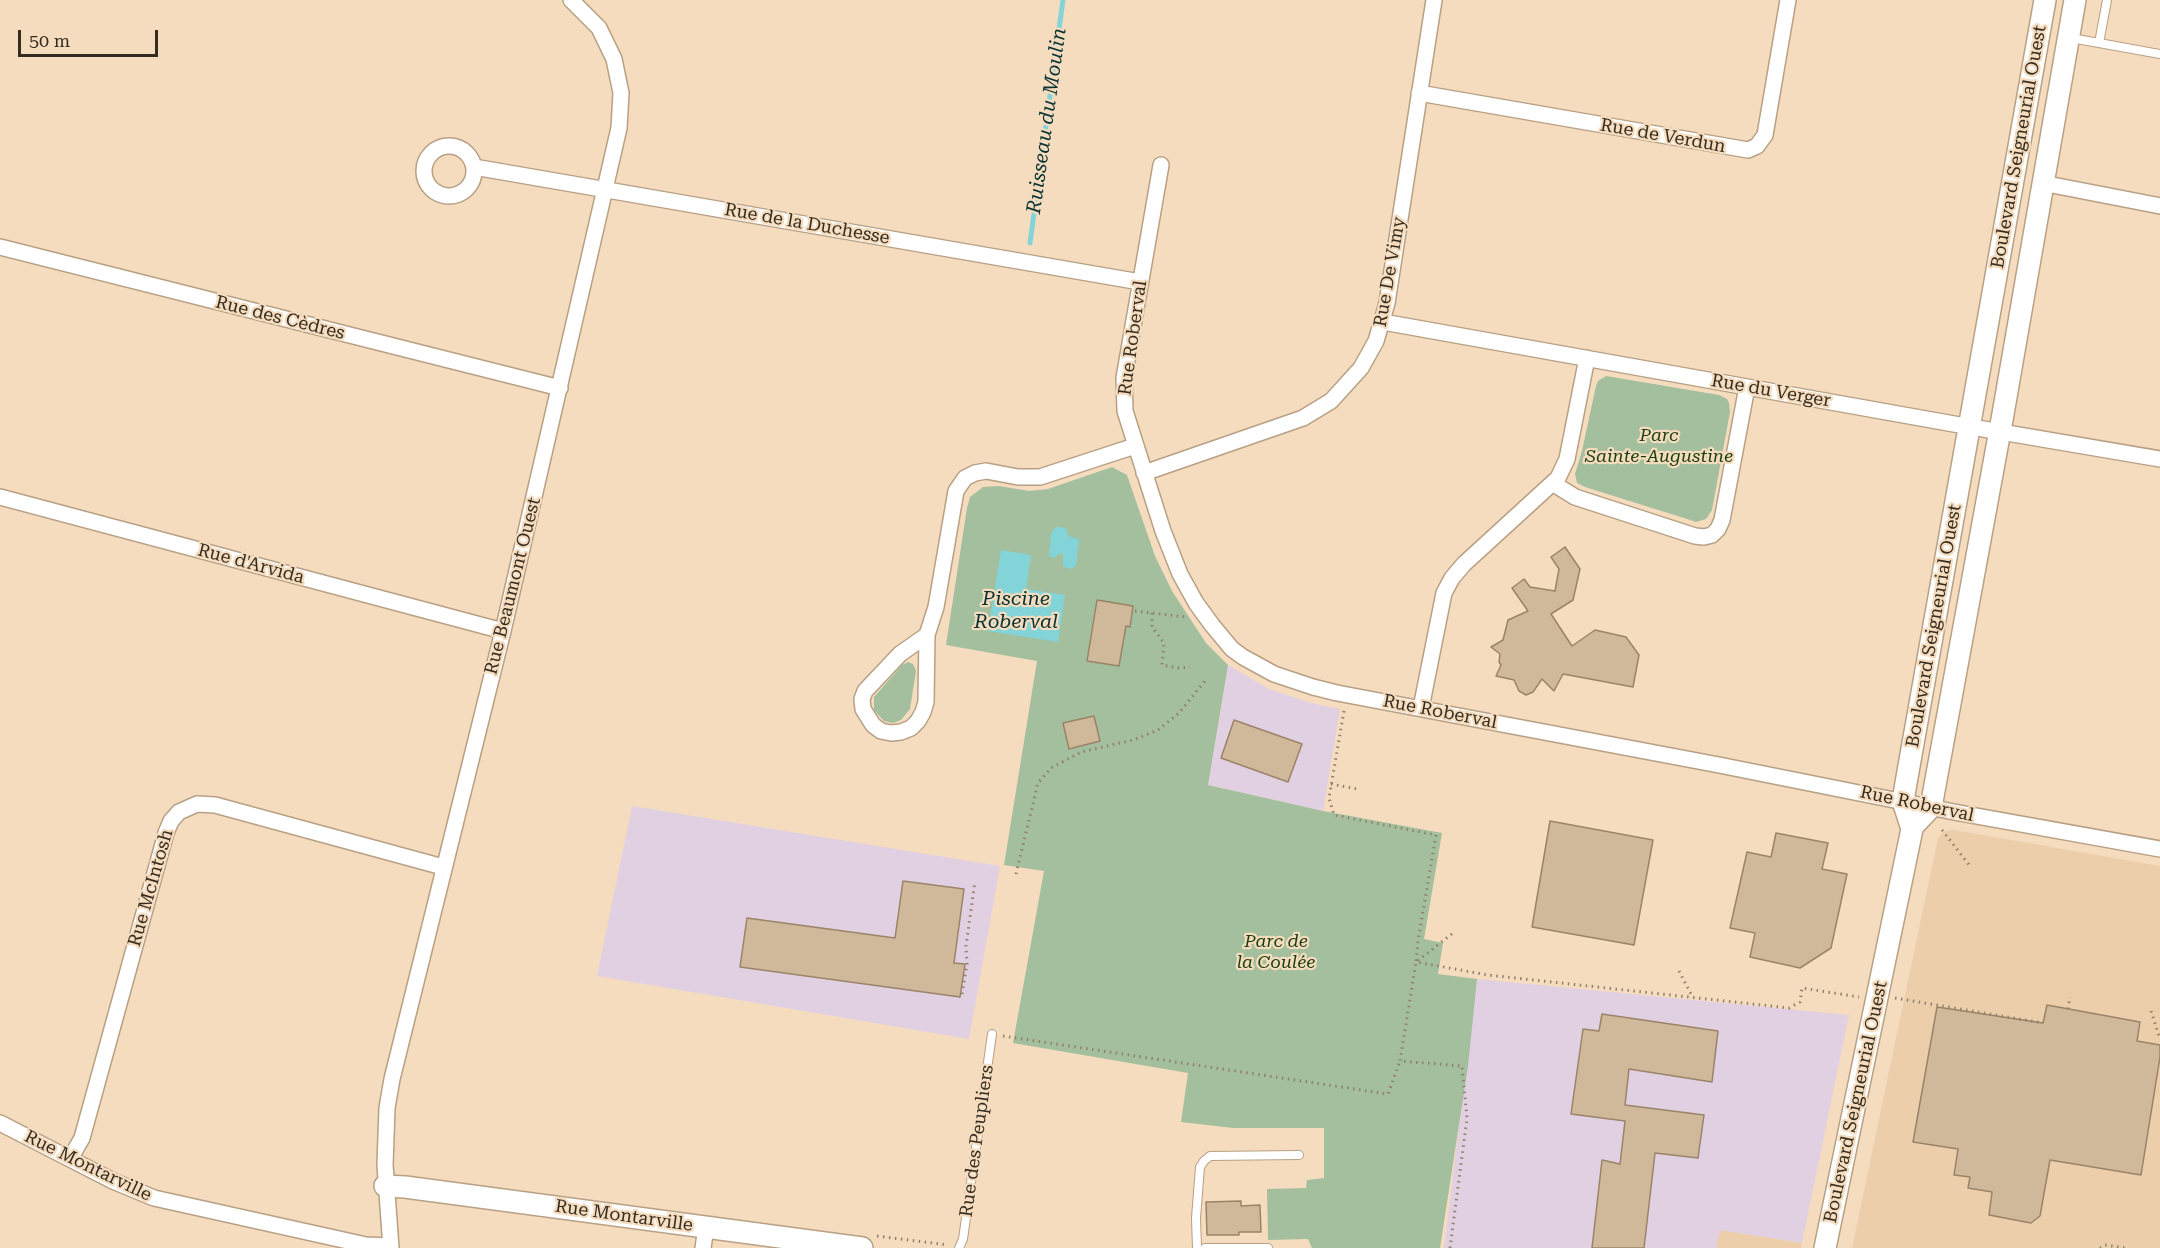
<!DOCTYPE html>
<html>
<head>
<meta charset="utf-8">
<style>
  body { margin:0 }
  #map { position:relative; width:2160px; height:1248px; overflow:hidden; background:#f5dcbe; font-family:"Roboto Serif",serif }
  canvas { display:block }
  .scale { position:absolute; left:18px; top:30px; width:140px; height:27px; box-sizing:border-box; border:3px solid #352c20; border-top:0; padding-left:8px; font-size:18px; line-height:21px; white-space:nowrap; color:#352c20; -webkit-text-stroke:4px #f5dcbe; paint-order:stroke }
</style>
</head>
<body>
<div id="map">
<canvas width="2160" height="1248"></canvas>
<div class="scale">50 m</div>
</div>
<script>
const ctx = document.querySelector('canvas').getContext('2d');
ctx.lineJoin = 'round';
function paint(path, color) {
  ctx.fillStyle = color;
  ctx.fill(path, 'evenodd');
}
function shape(rows) {
  const path = new Path2D();
  for (const r of rows) {
    if (r.length === 3) {
      path.moveTo(r[0] + r[2], r[1]);
      path.arc(r[0], r[1], r[2], 0, 2 * Math.PI);
      continue;
    }
    path.moveTo(r[0], r[1]);
    for (let i = 2; i < r.length; i += 2) path.lineTo(r[i], r[i + 1]);
  }
  return path;
}
function stroke(path, color, width, dash) {
  ctx.strokeStyle = color;
  ctx.lineWidth = width;
  ctx.lineCap = dash ? 'butt' : 'round';
  ctx.setLineDash(dash || []);
  ctx.stroke(path);
}
function label(font, color, halo, rows, align = 'center') {
  ctx.font = font + ' "Roboto Serif",serif';
  ctx.lineWidth = 4.5;
  ctx.setLineDash([]);
  ctx.textBaseline = 'middle';
  ctx.strokeStyle = halo;
  ctx.fillStyle = color;
  for (const [text, x, y, turn = 0] of rows) {
    ctx.save();
    ctx.translate(x, y);
    ctx.rotate((+turn || 0) * Math.PI / 180);
    ctx.textAlign = isNaN(turn) ? turn : align;
    if (halo) ctx.strokeText(text, 0, 0);
    ctx.fillText(text, 0, 0);
    ctx.restore();
  }
}
paint(shape([
  [1954,830,2160,866,2160,1248,1852,1248,1938,838,1944,831],
  [1720,1230,1802,1243,1801,1248,1716,1248]
]), '#ecceab');
paint(shape([
  [1228,665,1269,689,1311,703,1340,709,1323,811,1208,785],
  [632,806,1000,866,969,1039,597,976],
  [1477,979,1849,1015,1802,1243,1720,1230,1716,1248,1444,1248]
]), '#e1d0e2');
paint(shape([
  [1606,376,1719,395,1727,399,1729,403,1730,412,1712,510,1706,519,1696,522,1687,519,1585,487,1577,483,1575,474,1582,451,1596,386,1598,381],
  [1112,467,1127,475,1155,556,1172,591,1206,643,1228,665,1208,785,1323,811,1442,833,1424,939,1443,943,1438,974,1477,979,1468,1066,1440,1248,1312,1248,1308,1239,1268,1240,1267,1189,1306,1188,1307,1180,1324,1178,1324,1128,1233,1128,1181,1122,1188,1073,1013,1043,1044,871,1004,865,1037,661,946,645,967,508,970,497,983,487,999,486,1029,491,1048,489],
  [908,662,913,664,916,671,910,709,901,720,893,723,884,721,874,710,874,697,902,665]
]), '#a3bf9d');
paint(shape([
  [1056,527,1066,528,1068,536,1079,539,1076,566,1071,569,1063,566,1063,554,1060,553,1054,558,1049,556,1051,533],
  [1001,550,1031,555,1026,589,1065,595,1058,642,988,631]
]), '#83d4d8');
stroke(shape([
  [1030,243,1063,0]
]), '#83d4d8', 5);
const building = shape([
  [1565,547,1580,569,1573,600,1551,614,1572,646,1595,630,1626,637,1639,655,1633,687,1563,674,1554,691,1542,679,1533,692,1526,695,1519,691,1514,680,1496,676,1501,665,1499,662,1500,654,1491,647,1503,640,1508,620,1528,611,1512,588,1524,579,1530,587,1555,591,1559,569,1551,557,1565,547],
  [1097,600,1133,606,1130,627,1126,626,1119,666,1087,661,1097,600],
  [1094,716,1100,741,1069,749,1063,723,1094,716],
  [1234,720,1302,744,1288,782,1221,758,1234,720],
  [1550,821,1653,840,1634,945,1532,927,1550,821],
  [1776,833,1828,843,1822,869,1847,874,1831,948,1800,968,1750,957,1755,933,1730,928,1747,852,1771,857,1776,833],
  [903,881,964,889,954,963,965,964,960,997,740,967,747,918,895,938,903,881],
  [2047,1005,2140,1022,2137,1041,2160,1045,2160,1057,2141,1175,2050,1160,2040,1216,2031,1223,1989,1215,1992,1192,1968,1188,1970,1177,1954,1175,1958,1149,1913,1142,1937,1007,2043,1023,2047,1005],
  [1602,1014,1718,1031,1712,1082,1629,1069,1625,1105,1704,1115,1698,1158,1655,1153,1644,1248,1592,1248,1602,1160,1620,1164,1625,1121,1571,1114,1583,1029,1599,1031,1602,1014],
  [1241,1201,1241,1206,1260,1205,1261,1232,1239,1232,1239,1235,1207,1235,1206,1202,1241,1201]
]);
paint(building, '#d0b89b');
stroke(building, '#9a8468', 1.5);
const lane = shape([
  [2107,0,2099,43,2160,54],
  [2071,38,2099,43],
  [959,1248,963,1239,992,1034],
  [1197,1248,1196,1218,1200,1167,1204,1161,1210,1156,1299,1155],
  [1205,1248,1268,1248]
]);
const street = shape([
  [1419,93,1748,150,1757,146,1765,135,1788,0],
  [449,171,25],
  [1161,165,1124,378,1125,411,1163,531,1180,574,1196,603,1212,625,1232,649,1243,657,1274,674,1313,687,1337,693,1719,765,1954,812,2160,849],
  [474,167,1140,282],
  [2042,183,2160,206],
  [0,247,560,388],
  [1383,322,1954,424,2160,459],
  [1144,473,1303,418,1331,401,1361,368,1376,341,1387,303,1434,0],
  [1554,484,1575,497,1695,536,1704,537,1712,535,1718,529,1722,520,1747,387],
  [0,497,503,631],
  [927,635,936,607,956,491,965,478,975,473,986,471,1018,477,1040,477,1135,446],
  [927,635,926,702,923,712,918,721,911,728,901,732,891,733,881,731,873,725,863,709,862,699,865,691,900,654,927,635],
  [1421,708,1444,593,1452,578,1464,564,1558,478,1567,459,1587,358],
  [0,1123,113,1181,154,1198,366,1245,390,1246],
  [70,1159,82,1138,166,833,171,821,179,812,197,804,215,805,443,867],
  [391,1248,385,1165,387,1108,392,1079,503,631,619,128,621,93,614,59,599,28,571,0],
  [703,1248,706,1227]
]);
const secondary = shape([
  [1912,827,1931,807,2003,414,2075,0],
  [385,1186,405,1187,862,1248],
  [1825,1248,1912,829,1903,801,1906,783,2045,0]
]);
stroke(lane, '#b8a084', 10);
stroke(street, '#b8a084', 18);
stroke(secondary, '#b8a084', 24);
stroke(shape([
  [1135,611,1186,617],
  [1152,613,1152,627,1164,643,1162,665,1179,668,1190,667],
  [1344,711,1329,798,1334,815,1436,835,1418,941,1416,962,1488,975,1789,1008,1800,1002,1802,988,1859,997],
  [1331,784,1357,789],
  [1942,830,1970,866],
  [1016,874,1038,783,1051,768,1081,752,1133,740,1158,730,1179,713,1205,681],
  [1679,971,1692,996],
  [962,994,967,964,966,946,975,881],
  [1895,998,2043,1023],
  [2068,1009,2070,997],
  [2151,1011,2160,1039],
  [1003,1036,1388,1094,1400,1061],
  [877,1236,948,1245],
  [1450,1248,1467,1118,1462,1066,1400,1061,1416,962,1453,933],
  [2100,1248,2105,1245,2125,1248]
]), '#91806b', 3, [1.5, 4.5]);
stroke(lane, '#fff', 8);
stroke(street, '#fff', 15);
stroke(secondary, '#fff', 21);
label('18px', '#352c20', '#f5dcbe', [
  ["Rue de Verdun",1663,136,10],
  ["Boulevard Seigneurial Ouest",2019,147,-80],
  ["Rue de la Duchesse",807,224,10],
  ["Rue De Vimy",1390,272,-80],
  ["Rue des Cèdres",280,318,14],
  ["Rue Roberval",1133,338,-82],
  ["Rue du Verger",1771,391,10],
  ["Rue d'Arvida",251,564,15],
  ["Rue Beaumont Ouest",513,586,-76],
  ["Boulevard Seigneurial Ouest",1934,626,-80],
  ["Rue Roberval",1440,712,11],
  ["Rue Roberval",1917,804,12],
  ["Rue McIntosh",151,888,-74],
  ["Boulevard Seigneurial Ouest",1856,1102,-78],
  ["Rue des Peupliers",977,1141,-82],
  ["Rue Montarville",88,1166,26],
  ["Rue Montarville",624,1216,8]
]);
label('italic 18px', '#173e0e', '#f5dcbe', [
  ["Parc",1659,436],
  ["Sainte-Augustine",1659,457],
  ["Parc de",1276,942],
  ["la Coulée",1276,963]
]);
label('italic 20px', '#083133', '#f5dcbe', [
  ["Ruisseau du Moulin",1047,121,-82],
  ["Piscine",1016,599],
  ["Roberval",1016,622]
]);
</script>
</body>
</html>
